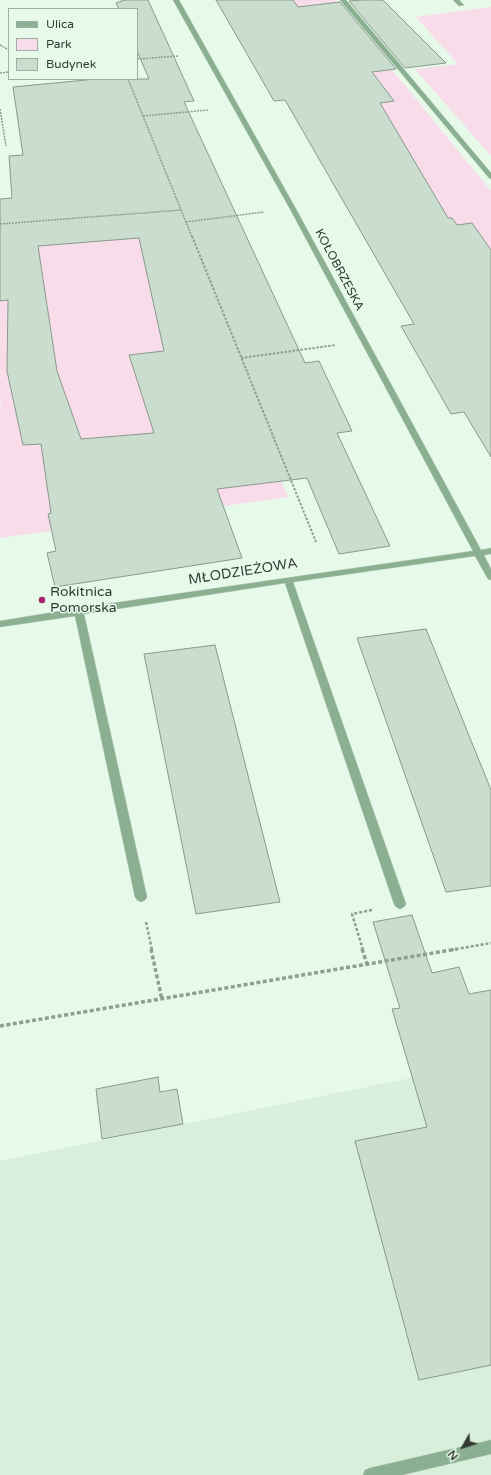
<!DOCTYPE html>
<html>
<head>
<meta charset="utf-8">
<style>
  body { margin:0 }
  #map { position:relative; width:491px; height:1475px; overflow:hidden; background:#e7faea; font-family:"Varela Round",sans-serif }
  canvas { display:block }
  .legend { position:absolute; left:8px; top:8px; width:130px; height:72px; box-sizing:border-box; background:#e7faea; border:1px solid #9faea2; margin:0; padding:5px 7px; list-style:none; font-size:12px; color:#333b35 }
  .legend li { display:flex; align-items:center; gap:8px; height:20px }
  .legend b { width:20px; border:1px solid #9faea2 }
  .north { position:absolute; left:443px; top:1427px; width:40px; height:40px; -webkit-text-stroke:3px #e7faea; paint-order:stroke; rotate:231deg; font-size:11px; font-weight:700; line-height:16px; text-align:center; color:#333b35 }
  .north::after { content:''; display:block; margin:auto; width:14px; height:18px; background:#333b35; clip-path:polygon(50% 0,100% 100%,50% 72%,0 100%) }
</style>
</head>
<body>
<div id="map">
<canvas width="491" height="1475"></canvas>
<ul class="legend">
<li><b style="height:5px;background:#8ab091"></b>Ulica</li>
<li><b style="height:11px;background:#f9dce9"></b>Park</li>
<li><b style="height:11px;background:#caddce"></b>Budynek</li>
</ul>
<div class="north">N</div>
</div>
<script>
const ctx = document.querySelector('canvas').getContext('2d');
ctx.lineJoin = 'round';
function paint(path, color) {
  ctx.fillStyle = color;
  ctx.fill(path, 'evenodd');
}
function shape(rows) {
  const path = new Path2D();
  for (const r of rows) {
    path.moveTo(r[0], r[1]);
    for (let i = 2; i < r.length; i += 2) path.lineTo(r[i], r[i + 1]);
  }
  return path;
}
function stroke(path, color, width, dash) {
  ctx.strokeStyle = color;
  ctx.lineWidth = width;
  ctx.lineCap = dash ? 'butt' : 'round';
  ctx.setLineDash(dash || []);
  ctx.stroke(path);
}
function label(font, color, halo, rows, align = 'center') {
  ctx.font = font + ' "Varela Round",sans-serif';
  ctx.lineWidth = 3;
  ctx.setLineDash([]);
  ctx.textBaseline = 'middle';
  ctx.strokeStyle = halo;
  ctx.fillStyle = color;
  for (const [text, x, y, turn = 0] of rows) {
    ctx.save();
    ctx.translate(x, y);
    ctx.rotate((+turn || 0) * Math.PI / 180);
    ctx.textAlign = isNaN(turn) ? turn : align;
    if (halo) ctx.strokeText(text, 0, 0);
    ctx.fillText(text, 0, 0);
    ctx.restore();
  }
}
paint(shape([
  [491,1062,491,1475,0,1475,0,1161]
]), '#d7efdb');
paint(shape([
  [263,0,335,0,491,191,491,335],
  [491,7,491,156,415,69,458,64,416,17],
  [171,218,288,497,0,538,0,411,1,410,0,399,0,231]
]), '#f9dce9');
const building = shape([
  [124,0,148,0,194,101,184,102,305,363,319,361,352,431,337,433,390,546,339,554,307,478,217,489,242,558,55,587,47,553,56,551,48,514,51,513,41,444,23,445,7,371,8,300,0,301,0,199,12,198,9,156,23,155,13,87,96,79,149,79,137,51,137,9,119,9,116,3,124,0],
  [139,238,164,351,129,355,154,433,81,439,57,371,38,246,139,238],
  [216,0,293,0,298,7,340,2,396,69,372,72,394,101,380,103,448,218,452,218,457,225,472,223,491,250,491,457,464,412,451,414,401,326,414,324,285,100,274,101,216,0],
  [362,0,383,0,446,63,405,68,349,1,362,0],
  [426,629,491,790,491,886,446,892,357,638,426,629],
  [215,645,280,902,196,914,144,654,215,645],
  [412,915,432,973,459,967,469,994,491,990,491,1365,419,1380,355,1141,427,1127,392,1009,400,1008,373,922,412,915],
  [158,1077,160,1092,177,1089,183,1124,102,1139,96,1089,158,1077]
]);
paint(building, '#caddce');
stroke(building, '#889a8b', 1);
const minor = shape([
  [173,0,179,0,296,209,481,550,491,548,491,554,484,555,491,569,491,580,488,579,475,556,293,582,406,904,404,907,400,909,396,907,394,904,285,583,84,614,147,897,145,900,141,902,137,900,135,897,75,616,0,627,0,621,79,608,473,551,290,209,173,0],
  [340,0,346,0,491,173,491,179,489,178,340,0],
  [453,0,459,0,464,5,459,6,453,0],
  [491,1440,491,1454,402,1475,363,1475,365,1470,370,1468,491,1440]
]);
stroke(minor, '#c3d4c6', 1);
stroke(shape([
  [0,45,9,50],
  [137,59,178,56],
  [0,73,9,72],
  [128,79,192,237],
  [0,109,6,146],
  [143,116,208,110],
  [186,222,264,212],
  [0,224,181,210]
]), '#909e92', 1.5, [2, 1]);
stroke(shape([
  [192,236,316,542],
  [241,358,336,345]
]), '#909e92', 2, [2.5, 1.5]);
stroke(shape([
  [146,922,152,950],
  [363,950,352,914,372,910],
  [451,950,491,943]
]), '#909e92', 2.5, [3, 2]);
stroke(shape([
  [151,949,162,1000],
  [362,949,367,964],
  [0,1026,457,949]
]), '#909e92', 3.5, [4, 2.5]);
paint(minor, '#8ab091');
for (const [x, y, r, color] of [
  [42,600,4,"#a52270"]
]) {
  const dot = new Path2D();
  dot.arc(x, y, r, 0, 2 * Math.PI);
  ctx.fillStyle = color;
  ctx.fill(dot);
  stroke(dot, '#e7faea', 1.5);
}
label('12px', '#333b35', '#e7faea', [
  ["KOŁOBRZESKA",339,270,62]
]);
label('14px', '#333b35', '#e7faea', [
  ["MŁODZIEŻOWA",243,572,-9]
]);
label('14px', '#333b35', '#e7faea', [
  ["Rokitnica",50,592],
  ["Pomorska",50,608]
], 'left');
</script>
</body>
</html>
